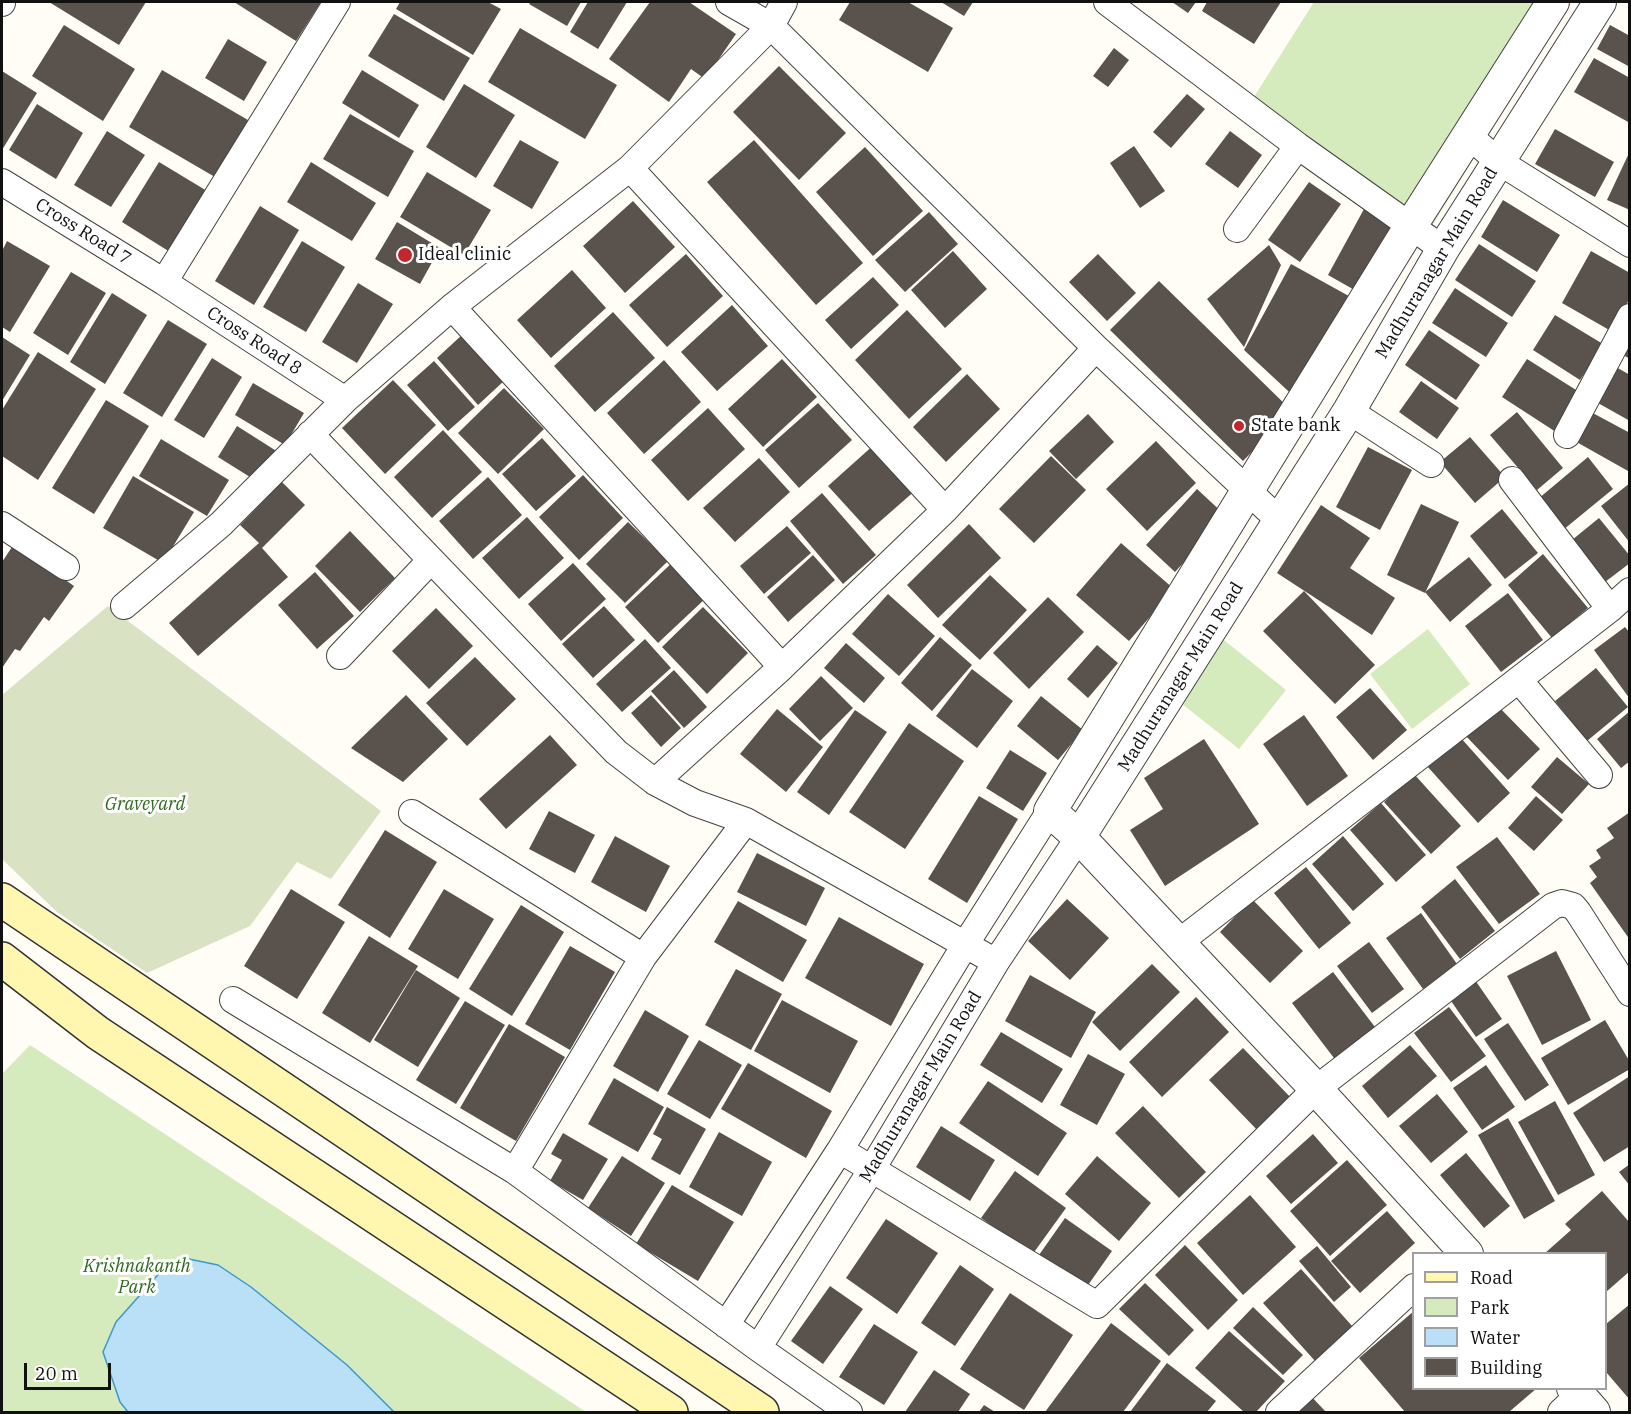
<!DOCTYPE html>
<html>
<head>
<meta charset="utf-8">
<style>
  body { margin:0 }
  #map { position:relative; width:1631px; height:1414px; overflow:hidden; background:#fffdf5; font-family:"IBM Plex Serif",serif }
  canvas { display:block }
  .frame { position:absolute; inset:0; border:3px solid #111; pointer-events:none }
  .legend { position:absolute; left:1412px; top:1252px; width:195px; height:138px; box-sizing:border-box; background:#fff; border:2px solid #a0a0a0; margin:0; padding:8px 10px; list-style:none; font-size:18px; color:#111 }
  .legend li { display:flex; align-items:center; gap:12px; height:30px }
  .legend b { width:30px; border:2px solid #a0a0a0 }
  .scale { position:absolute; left:24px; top:1363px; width:87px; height:27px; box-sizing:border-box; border:3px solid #111; border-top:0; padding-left:8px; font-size:18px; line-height:21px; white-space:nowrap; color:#111; -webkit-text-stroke:4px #fff; paint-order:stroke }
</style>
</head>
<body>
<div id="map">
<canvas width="1631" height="1414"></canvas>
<div class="frame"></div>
<ul class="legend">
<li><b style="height:8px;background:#fff6b0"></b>Road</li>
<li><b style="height:16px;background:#d5ebbd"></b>Park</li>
<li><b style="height:16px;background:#b9e0f7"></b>Water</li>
<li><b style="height:16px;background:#5a524d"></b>Building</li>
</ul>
<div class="scale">20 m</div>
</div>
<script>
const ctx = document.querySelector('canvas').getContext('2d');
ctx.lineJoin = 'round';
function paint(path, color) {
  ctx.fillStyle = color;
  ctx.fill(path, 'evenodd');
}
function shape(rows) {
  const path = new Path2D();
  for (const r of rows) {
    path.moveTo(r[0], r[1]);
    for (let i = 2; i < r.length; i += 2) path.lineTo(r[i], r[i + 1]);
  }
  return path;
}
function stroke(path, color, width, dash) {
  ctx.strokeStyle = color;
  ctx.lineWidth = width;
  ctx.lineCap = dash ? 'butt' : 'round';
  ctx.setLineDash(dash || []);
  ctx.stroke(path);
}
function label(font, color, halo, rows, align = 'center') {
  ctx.font = font + ' "IBM Plex Serif",serif';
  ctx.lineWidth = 6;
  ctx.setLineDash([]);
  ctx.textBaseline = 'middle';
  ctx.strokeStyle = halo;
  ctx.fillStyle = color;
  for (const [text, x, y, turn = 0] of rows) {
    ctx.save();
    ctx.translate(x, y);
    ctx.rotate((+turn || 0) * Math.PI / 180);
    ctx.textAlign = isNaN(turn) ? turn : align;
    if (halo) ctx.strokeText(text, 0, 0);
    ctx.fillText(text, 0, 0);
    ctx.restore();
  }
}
paint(shape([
  [1314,2,1570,2,1432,226,1254,97],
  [1428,629,1470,684,1412,729,1370,674],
  [1219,636,1286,690,1239,749,1172,696],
  [30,1045,586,1412,2,1412,2,1074]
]), '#d5ebbd');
paint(shape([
  [108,606,381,811,331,879,297,862,250,926,147,973,57,912,2,859,2,695]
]), '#d9e3c4');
const water = shape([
  [184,1258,218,1265,251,1287,347,1365,394,1412,128,1412,120,1402,103,1352,116,1322,164,1268,184,1258]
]);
paint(water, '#b9e0f7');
stroke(water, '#3f96cf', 1.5);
paint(shape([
  [49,2,146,2,119,45],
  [234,2,321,2,296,41],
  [400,2,488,2,501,9,473,55,396,9],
  [531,2,581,2,567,26,529,4],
  [588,2,627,2,598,49,570,32],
  [650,2,689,2,736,34,705,79,691,69,669,102,609,59],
  [850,2,908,2,953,28,928,72,839,20],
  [941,2,973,2,964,16],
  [1172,2,1196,2,1188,13],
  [1207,2,1281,2,1254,44,1202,11],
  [394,14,470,58,444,101,368,56],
  [64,25,135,69,103,121,32,76],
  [1610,25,1630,36,1630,67,1597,49],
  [520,28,617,85,585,139,488,82],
  [228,39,267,62,244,101,205,78],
  [1114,48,1129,60,1108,87,1093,76],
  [1594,58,1630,78,1630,123,1574,92],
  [779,66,846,133,799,180,733,112],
  [162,70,248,120,215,177,129,127],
  [362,70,419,105,399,138,342,103],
  [2,71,37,93,2,150],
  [464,84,515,115,476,178,426,147],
  [1187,94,1205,109,1171,148,1153,132],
  [37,104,83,133,56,179,9,150],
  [350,114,414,151,388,197,323,159],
  [1555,129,1614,162,1595,197,1535,164],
  [107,131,145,155,111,207,74,185],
  [1230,131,1262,155,1238,188,1205,164],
  [520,140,559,162,532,209,493,186],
  [754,140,863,263,816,305,707,182],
  [1134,146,1165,191,1140,208,1110,163],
  [865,147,923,211,873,256,816,192],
  [1630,151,1630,210,1607,200],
  [159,162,207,191,170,252,122,222],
  [311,162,376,203,352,241,287,202],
  [427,172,491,210,464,255,400,217],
  [1309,182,1341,204,1300,262,1268,240],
  [1503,200,1560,235,1537,272,1481,237],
  [633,201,675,247,625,293,583,246],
  [260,206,299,230,254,305,215,281],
  [1364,209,1394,225,1358,292,1328,275],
  [929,212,958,244,905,292,875,260],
  [397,222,440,248,420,284,375,259],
  [7,241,50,266,10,332,2,327,2,251],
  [302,241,345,267,306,332,263,307],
  [1479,244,1536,281,1512,317,1455,280],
  [1269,245,1281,265,1244,347,1207,299],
  [953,251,987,289,945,328,911,290],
  [1591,251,1630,273,1630,298,1611,331,1562,303],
  [686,254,723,296,667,347,629,305],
  [1098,254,1136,293,1107,321,1069,282],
  [1291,264,1356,300,1300,402,1244,350],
  [572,270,606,308,551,358,517,320],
  [71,272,106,293,68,355,33,333],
  [873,277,899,305,851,349,825,320],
  [1159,281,1292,411,1243,461,1110,330],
  [358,283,393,304,357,363,322,342],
  [1455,288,1508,323,1486,357,1432,323],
  [112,293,147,315,105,384,70,362],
  [732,305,768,346,717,391,681,352],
  [907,310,962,369,909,419,855,360],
  [613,312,655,358,595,412,554,366],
  [1555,315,1603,344,1580,380,1533,350],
  [168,320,207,344,162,417,123,393],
  [1429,330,1480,365,1456,400,1405,365],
  [463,334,505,380,478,405,437,358],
  [2,337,30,355,2,401],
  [1630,340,1630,359,1620,353],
  [38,352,96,389,38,480,2,456,2,410],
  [212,358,242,377,204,438,174,420],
  [782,359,817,397,763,447,728,409],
  [1527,359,1584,395,1559,434,1502,397],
  [664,360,701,402,644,454,607,413],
  [434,361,475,407,448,431,407,385],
  [1609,363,1630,375,1630,421,1589,398],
  [967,374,1000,409,946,462,913,427],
  [393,380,436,425,385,474,342,428],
  [1421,381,1459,408,1437,439,1399,412],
  [253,383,304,413,285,445,235,415],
  [504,388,544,429,498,474,458,433],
  [106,400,149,426,94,514,52,488],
  [818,403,852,440,799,488,765,450],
  [708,408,745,449,688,501,651,460],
  [1589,411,1630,433,1630,467,1628,471,1573,440],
  [1517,412,1563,468,1537,490,1490,435],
  [1088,414,1114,442,1076,479,1049,451],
  [237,426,278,452,258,482,218,457],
  [443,430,482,472,432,518,394,477],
  [1470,437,1505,477,1475,503,1440,462],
  [542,438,576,476,536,511,502,474],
  [161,439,229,480,207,516,139,476],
  [1156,441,1196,483,1147,531,1106,489],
  [876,443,917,489,869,531,828,486],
  [1368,447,1412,470,1380,530,1336,507],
  [1051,456,1086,490,1034,543,999,509],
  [1588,457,1613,489,1563,530,1538,499],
  [759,458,790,492,735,542,703,508],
  [583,475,623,518,579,560,539,517],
  [133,476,194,512,163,563,103,528],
  [488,477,522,515,473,559,439,521],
  [282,482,305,505,262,548,288,577,198,656,169,623,259,543,240,525],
  [1630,483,1630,543,1601,506],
  [1197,489,1226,516,1175,572,1146,545],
  [822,493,876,555,843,584,790,521],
  [1421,504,1459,522,1425,593,1387,575],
  [1321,505,1370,538,1350,568,1395,598,1372,635,1277,573],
  [1502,509,1538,553,1505,579,1470,536],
  [527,517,564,558,519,599,482,558],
  [1599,518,1630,556,1630,563,1605,582,1572,540],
  [628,522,668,561,625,603,586,564],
  [969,524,1001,558,938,618,907,585],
  [787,526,811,553,764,594,740,566],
  [350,531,395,578,360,612,315,566],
  [1121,543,1174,589,1129,641,1076,595],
  [14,544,74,586,49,621,44,617,20,651,15,649,2,668,2,562],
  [1543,554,1588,608,1552,638,1508,585],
  [813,555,835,580,788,622,767,597],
  [1469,557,1492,585,1450,622,1425,592],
  [674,561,707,597,658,643,625,607],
  [573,563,606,599,561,641,528,604],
  [315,572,354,616,317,649,278,605],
  [990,575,1027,610,980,660,942,625],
  [1304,591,1375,665,1335,704,1263,631],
  [1508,593,1543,640,1501,672,1465,626],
  [888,594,935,636,899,676,852,634],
  [1048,597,1084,632,1029,689,993,653],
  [604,606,635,640,593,678,562,644],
  [703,607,748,653,707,694,662,647],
  [436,608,473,646,429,689,392,651],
  [1625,627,1630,633,1630,699,1594,650],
  [940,637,972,665,932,711,901,683],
  [645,639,671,668,622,712,596,684],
  [846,643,885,678,864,703,824,668],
  [1097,645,1118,663,1088,698,1067,679],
  [475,657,516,699,467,746,426,703],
  [1596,668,1628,707,1587,741,1555,701],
  [972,669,1013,701,977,748,936,716],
  [674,670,707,707,684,728,651,691],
  [821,676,853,708,820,741,789,709],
  [1370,688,1407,730,1373,760,1336,717],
  [406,695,448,739,403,782,351,748],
  [651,695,681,728,661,747,631,713],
  [1041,696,1083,730,1058,760,1017,726],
  [1495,703,1540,749,1508,780,1464,734],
  [777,709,823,747,786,792,740,754],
  [855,710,887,732,829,815,797,792],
  [1630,711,1630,761,1621,768,1597,739],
  [1304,715,1348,776,1307,806,1263,744],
  [909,723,964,761,905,849,849,812],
  [550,735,577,765,506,829,479,799],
  [1460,737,1510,793,1478,823,1427,766],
  [1204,739,1259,824,1165,886,1130,830,1163,809,1144,778],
  [1010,750,1047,773,1023,811,986,788],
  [1557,757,1589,784,1562,814,1531,787],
  [1414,774,1461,826,1431,854,1384,802],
  [979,796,1018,819,967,903,928,879],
  [1536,796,1563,820,1534,851,1508,828],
  [1381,803,1426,855,1396,882,1350,830],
  [549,811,595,835,575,873,529,849],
  [1630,812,1630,940,1590,883,1597,877,1589,866,1601,858,1596,850,1614,838,1607,828],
  [385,830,437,862,390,938,338,905],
  [615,836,670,866,646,912,591,882],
  [1343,836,1384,884,1353,911,1312,864],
  [1497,837,1540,894,1499,924,1456,867],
  [757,853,825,888,806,926,737,892],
  [1306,867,1351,923,1319,949,1274,893],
  [1455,879,1495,931,1460,959,1421,907],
  [291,889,345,922,297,999,244,966],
  [444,889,494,919,458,979,408,949],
  [1067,899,1109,938,1070,980,1028,941],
  [1252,899,1303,951,1270,983,1220,932],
  [738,901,807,940,783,982,714,942],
  [521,905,564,932,512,1016,469,989],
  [1421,913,1457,964,1423,989,1386,938],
  [839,917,924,964,891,1026,805,978],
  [369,936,418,966,370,1043,322,1013],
  [1369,942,1404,989,1372,1013,1337,966],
  [570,946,615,972,570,1050,525,1024],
  [1556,951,1591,1020,1542,1045,1507,976],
  [1152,964,1180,992,1120,1051,1092,1022],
  [736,969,782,994,751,1050,705,1025],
  [416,970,460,998,418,1067,374,1040],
  [1333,972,1378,1031,1337,1062,1292,1003],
  [1030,975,1096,1012,1071,1058,1005,1021],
  [1475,980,1502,1019,1476,1037,1449,998],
  [1196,997,1229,1032,1162,1097,1129,1062],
  [782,1000,858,1041,830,1093,754,1051],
  [465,1001,505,1025,456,1104,416,1080],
  [1449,1007,1486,1056,1451,1082,1414,1033],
  [645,1010,689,1036,658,1092,613,1066],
  [1605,1020,1630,1062,1630,1069,1568,1105,1541,1058],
  [1508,1023,1549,1085,1525,1101,1484,1039],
  [509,1024,565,1057,516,1141,460,1108],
  [1001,1032,1063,1069,1042,1103,980,1065],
  [699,1040,742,1065,710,1119,667,1094],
  [1410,1045,1437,1076,1388,1118,1362,1086],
  [1243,1048,1293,1100,1260,1133,1209,1080],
  [1088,1054,1125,1074,1097,1125,1060,1105],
  [748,1063,832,1111,806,1158,721,1109],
  [1486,1065,1515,1107,1482,1130,1453,1088],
  [1630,1076,1630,1146,1604,1162,1573,1113],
  [614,1078,664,1107,638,1152,588,1124],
  [988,1081,1067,1133,1038,1176,959,1123],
  [1437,1094,1468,1132,1431,1163,1399,1126],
  [1555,1101,1595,1175,1558,1195,1518,1122],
  [1143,1106,1206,1172,1179,1198,1115,1133],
  [667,1107,706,1129,680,1175,651,1159,662,1139,653,1134],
  [1508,1118,1555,1201,1524,1219,1478,1135],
  [941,1126,995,1160,970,1201,916,1167],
  [719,1132,772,1162,742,1216,689,1187],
  [563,1133,608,1159,583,1200,550,1181,562,1160,551,1154],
  [1313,1134,1338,1163,1291,1204,1266,1176],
  [1466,1153,1510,1206,1484,1228,1440,1175],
  [622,1156,665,1183,631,1236,588,1208],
  [1097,1156,1151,1203,1119,1241,1065,1194],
  [1347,1160,1387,1205,1330,1256,1290,1211],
  [1630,1164,1630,1186,1619,1172],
  [1015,1171,1066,1208,1032,1255,981,1218],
  [672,1185,734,1222,698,1281,636,1244],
  [1602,1191,1630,1223,1630,1271,1606,1292,1606,1254,1544,1254,1571,1230,1565,1224],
  [1250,1195,1296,1247,1243,1295,1197,1243],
  [1387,1211,1415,1243,1360,1293,1331,1261],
  [1065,1218,1112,1251,1086,1288,1039,1255],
  [886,1219,938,1253,897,1314,846,1278],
  [1185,1245,1238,1300,1208,1330,1155,1275],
  [1317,1246,1351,1287,1334,1302,1299,1261],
  [960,1265,994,1289,955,1346,921,1323],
  [1301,1269,1353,1327,1315,1361,1263,1303],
  [1145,1283,1194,1330,1169,1356,1119,1309],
  [830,1286,863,1309,823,1364,791,1341],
  [1010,1293,1073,1335,1024,1410,960,1369],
  [1630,1304,1630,1400,1606,1372,1606,1324],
  [1253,1307,1303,1355,1283,1375,1233,1328],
  [1414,1311,1414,1388,1537,1388,1509,1412,1405,1412,1359,1358],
  [1111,1323,1161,1361,1123,1412,1045,1412],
  [874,1324,918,1352,884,1405,839,1377],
  [1229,1331,1285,1381,1256,1412,1244,1412,1195,1368],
  [1167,1363,1216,1401,1207,1412,1130,1412],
  [934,1370,970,1394,958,1412,905,1412],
  [1308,1393,1326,1412,1287,1412],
  [984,1405,995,1412,979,1412]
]), '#5a524d');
const minor = shape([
  [729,2,771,26,1096,348,1280,521],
  [1107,2,1298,146,1443,249],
  [2,3,2,2],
  [1468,135,1498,161,1630,244],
  [630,168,945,510],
  [2,182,164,282,345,400],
  [1237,229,1298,146],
  [164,282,337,2],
  [452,307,782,667],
  [1349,411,1431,464],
  [310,434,616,752,655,782,695,803,746,821,996,962],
  [1567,435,1630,317],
  [1512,480,1610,609],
  [2,525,66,567],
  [124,606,221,524,345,400,452,307,630,168,771,26,784,2],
  [340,656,431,560],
  [1519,680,1599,775],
  [655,782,782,667,945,510,1096,348],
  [412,813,643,957],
  [1178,943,1610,609,1630,591],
  [233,1000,515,1171,758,1348,849,1412],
  [840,1150,1097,1305,1316,1089,1553,906,1562,903,1573,906,1578,912,1630,993],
  [515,1171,643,957,746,821],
  [726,1325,840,1150,965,945,1050,811],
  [758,1348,872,1169,996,962,1079,837],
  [1279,1412,1414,1287],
  [1561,1412,1579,1395]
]);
const tertiary = shape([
  [1079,837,1349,411,1443,249,1600,2],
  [1467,1254,1316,1089,1079,837,1050,811,1410,227,1553,2],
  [1573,1388,1594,1412]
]);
const secondary = shape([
  [2,900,762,1412],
  [2,959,98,1033,671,1412]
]);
stroke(minor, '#444', 28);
stroke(tertiary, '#444', 34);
stroke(secondary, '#333', 36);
stroke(minor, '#fff', 26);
stroke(tertiary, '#fff', 32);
stroke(secondary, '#fff6b0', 33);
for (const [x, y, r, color] of [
  [405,255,8,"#c4262e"],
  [1239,426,6,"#c4262e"]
]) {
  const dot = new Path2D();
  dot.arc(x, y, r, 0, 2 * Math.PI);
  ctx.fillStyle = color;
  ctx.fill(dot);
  stroke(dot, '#fff', 2);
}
label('18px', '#111', '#fff', [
  ["Cross Road 7",83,232,32],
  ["Madhuranagar Main Road",1437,263,-59],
  ["Cross Road 8",254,341,33],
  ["Madhuranagar Main Road",1181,677,-58],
  ["Madhuranagar Main Road",921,1087,-59]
]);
label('18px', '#111', '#fff', [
  ["Ideal clinic",418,255],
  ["State bank",1251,426]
], 'left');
label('italic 18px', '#2f6b1f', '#fff', [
  ["Graveyard",145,805],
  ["Krishnakanth",137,1267],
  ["Park",137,1288]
]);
</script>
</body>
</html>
